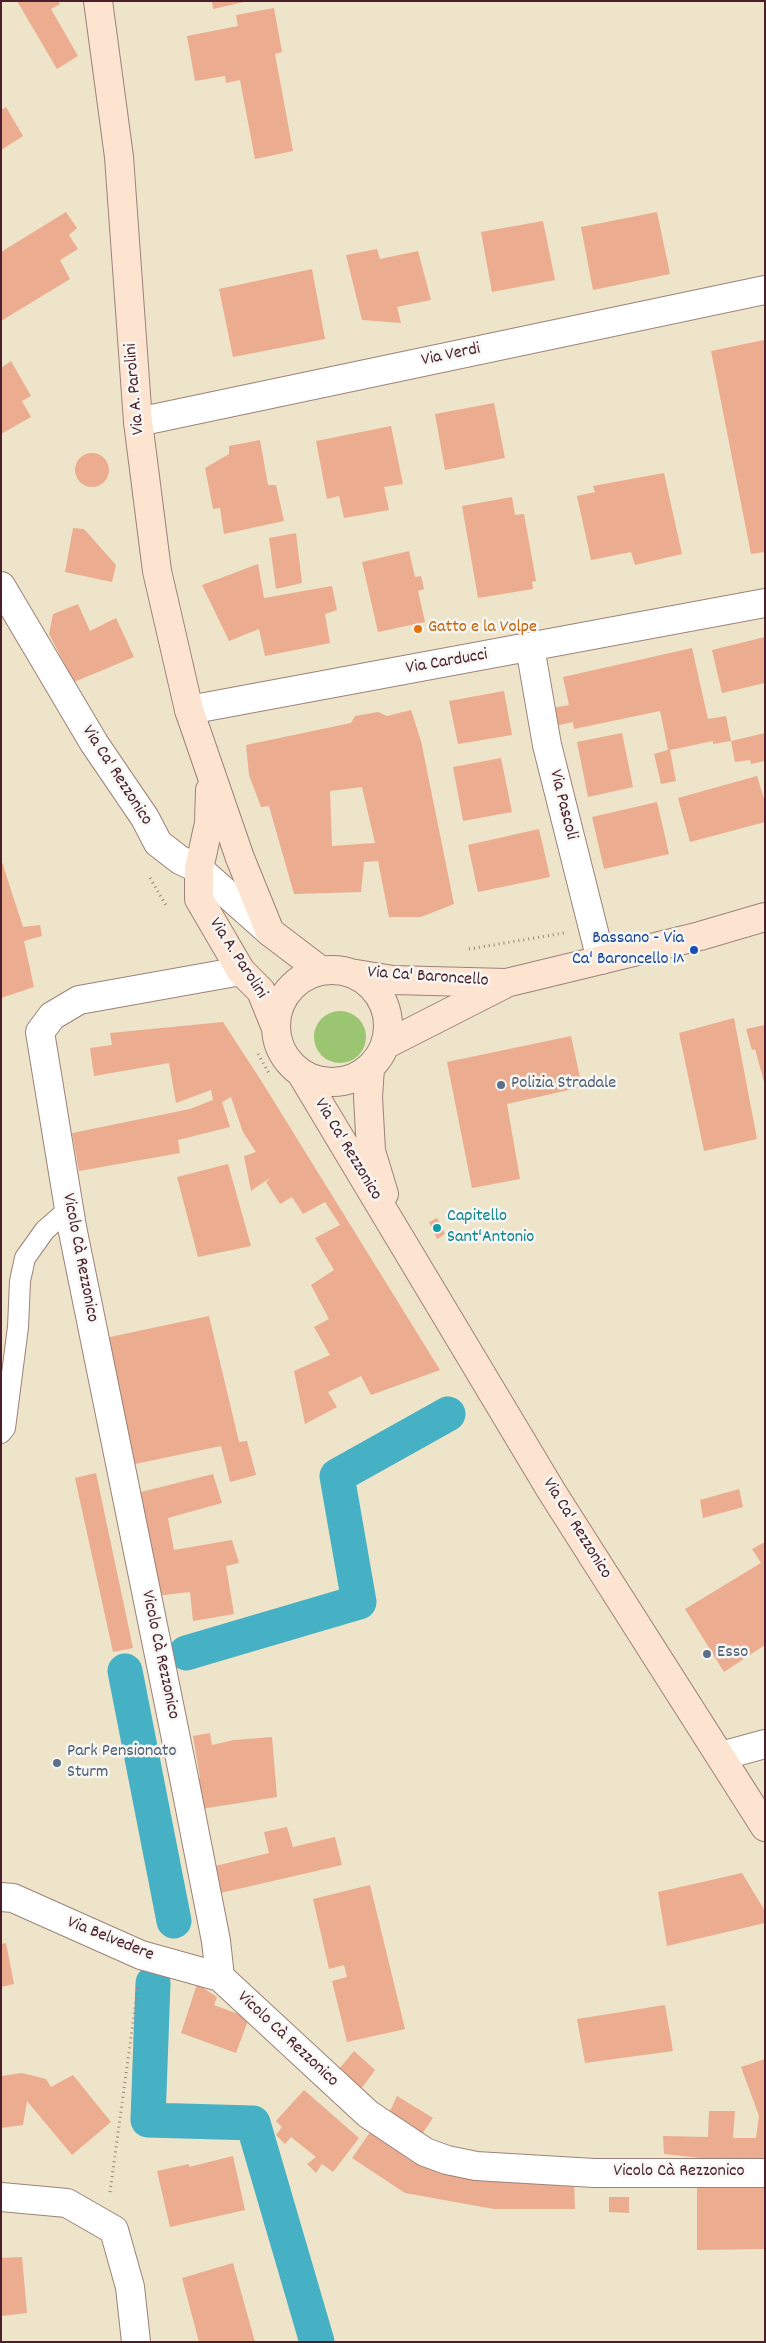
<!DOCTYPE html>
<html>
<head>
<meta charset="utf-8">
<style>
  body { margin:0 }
  #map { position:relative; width:766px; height:2343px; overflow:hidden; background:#eee4c9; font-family:Dekko,sans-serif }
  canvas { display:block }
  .frame { position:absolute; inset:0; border:2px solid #4a1f2b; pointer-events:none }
</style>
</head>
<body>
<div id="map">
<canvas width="766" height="2343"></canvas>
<div class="frame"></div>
</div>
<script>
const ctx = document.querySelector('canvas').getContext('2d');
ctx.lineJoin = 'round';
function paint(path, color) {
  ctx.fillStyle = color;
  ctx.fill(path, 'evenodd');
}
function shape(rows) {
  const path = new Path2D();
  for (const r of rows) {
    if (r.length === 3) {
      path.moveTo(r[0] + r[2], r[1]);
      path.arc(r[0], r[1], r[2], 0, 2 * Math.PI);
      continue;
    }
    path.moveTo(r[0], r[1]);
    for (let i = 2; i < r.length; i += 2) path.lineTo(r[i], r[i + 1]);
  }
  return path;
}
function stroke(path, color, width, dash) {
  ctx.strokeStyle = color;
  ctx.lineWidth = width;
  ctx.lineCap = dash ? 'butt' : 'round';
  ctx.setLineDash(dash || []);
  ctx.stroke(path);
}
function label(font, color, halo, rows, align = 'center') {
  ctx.font = font + ' Dekko,sans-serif';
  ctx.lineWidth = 5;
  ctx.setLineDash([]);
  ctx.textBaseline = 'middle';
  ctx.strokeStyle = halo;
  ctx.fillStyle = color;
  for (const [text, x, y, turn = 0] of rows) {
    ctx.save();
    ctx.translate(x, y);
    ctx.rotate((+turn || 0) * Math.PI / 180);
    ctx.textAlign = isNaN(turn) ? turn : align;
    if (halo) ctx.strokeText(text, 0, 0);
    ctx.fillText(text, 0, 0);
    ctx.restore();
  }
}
paint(shape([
  [340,1037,26]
]), '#9bc571');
stroke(shape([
  [186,1653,359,1602,337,1476,448,1414],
  [125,1671,174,1921],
  [153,1983,148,2120,253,2123,317,2342]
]), '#46b0c4', 35);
paint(shape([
  [17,1,58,1,60,4,51,9,78,56,57,69],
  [212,1,244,1,244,2,213,9],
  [274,8,282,52,275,54,293,151,255,159,240,80,226,83,225,76,195,81,187,36,238,26,236,15],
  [6,107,23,136,1,150,1,110],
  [66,212,77,228,69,235,78,249,60,260,70,279,1,321,1,252],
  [657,212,670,274,593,290,581,227],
  [543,221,555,280,492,292,481,232],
  [377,249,380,259,418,251,431,300,397,307,401,323,362,320,346,255],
  [312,269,325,339,233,357,219,289],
  [764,340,765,552,751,554,711,351],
  [11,361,31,396,22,401,31,417,1,434,1,368],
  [494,403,505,458,445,470,435,414],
  [391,426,403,484,384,487,389,510,344,518,339,496,327,499,316,441],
  [260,440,268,485,276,485,284,521,224,534,220,508,213,509,205,468,229,454,229,446],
  [92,470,17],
  [664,473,682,554,635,565,631,552,591,560,577,496,595,492,593,486],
  [512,497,515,515,524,514,536,581,532,582,533,589,478,598,462,506],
  [73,528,84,529,116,565,112,582,65,572],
  [296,533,302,583,276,589,269,538],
  [409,551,415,577,421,576,424,589,418,591,425,622,378,632,362,562],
  [258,564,264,598,332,586,337,610,325,614,330,643,265,656,259,629,229,641,202,585],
  [78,604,90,631,116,618,134,657,74,682,49,634,53,614],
  [765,637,765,683,722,693,712,650],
  [692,648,708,719,726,716,731,741,765,733,765,761,751,764,750,760,735,762,731,741,713,744,713,741,670,750,676,781,661,784,654,754,668,750,660,711,574,729,573,722,555,726,552,708,569,705,563,677],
  [504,691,512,735,458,744,449,701],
  [411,710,421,741,454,904,421,917,389,917,378,861,364,862,361,892,294,894,269,806,261,807,249,775,246,745,351,723,355,716,378,712,387,716],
  [362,787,375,843,332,846,330,791],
  [622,733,633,787,588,797,577,742],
  [501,758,512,812,463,821,453,767],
  [757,776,765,802,765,822,690,842,678,798],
  [657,802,669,854,604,869,592,817],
  [539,829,550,877,478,892,468,845],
  [1,859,23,927,40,925,42,936,24,941,34,987,1,998],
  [734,1018,757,1139,704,1151,679,1033],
  [223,1022,262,1082,440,1370,371,1395,361,1376,328,1392,337,1407,305,1424,294,1371,330,1355,314,1327,329,1319,311,1285,334,1270,315,1238,340,1225,325,1202,303,1214,292,1197,280,1204,266,1182,271,1177,251,1191,244,1156,256,1152,243,1132,231,1097,222,1102,230,1127,178,1140,180,1153,79,1171,72,1133,190,1109,213,1100,211,1090,176,1103,169,1063,94,1076,90,1048,112,1045,110,1033],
  [765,1025,765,1081,764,1082,755,1049,752,1050,746,1029],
  [571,1036,582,1087,507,1104,520,1179,472,1188,447,1062],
  [228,1164,251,1246,198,1257,177,1177],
  [437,1218,445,1234,437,1239,429,1222],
  [209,1316,239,1442,247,1441,256,1475,230,1482,221,1446,130,1465,105,1338],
  [96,1473,133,1648,113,1652,75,1478],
  [213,1474,222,1503,168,1518,174,1550,232,1540,239,1563,226,1566,234,1614,193,1621,190,1592,155,1596,137,1493],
  [739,1489,743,1507,703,1518,700,1500],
  [765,1542,765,1645,724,1672,685,1609,761,1563,752,1549],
  [210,1733,212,1745,234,1740,272,1737,277,1797,201,1809,193,1778,200,1778,193,1736],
  [287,1827,293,1847,335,1837,342,1865,216,1894,211,1867,269,1853,264,1832],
  [742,1873,765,1911,765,1923,667,1946,658,1892],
  [370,1885,405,2029,347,2042,332,1981,347,1977,344,1965,329,1969,313,1899],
  [6,1943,14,1984,1,1987,1,1944],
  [197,1984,217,1997,214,2005,249,2018,236,2053,181,2033],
  [665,2005,673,2051,585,2063,577,2019],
  [354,2051,375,2070,361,2089,339,2069],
  [765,2059,765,2165,664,2154,663,2136,708,2137,709,2111,735,2111,733,2138,756,2138,759,2116,741,2067],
  [22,2073,46,2079,51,2087,73,2075,111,2122,72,2155,27,2101,23,2125,1,2128,1,2076],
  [304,2090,359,2138,333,2172,322,2164,316,2173,307,2164,316,2157,291,2137,285,2144,276,2135,282,2127,276,2121],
  [397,2096,433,2118,422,2134,389,2113],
  [371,2131,411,2161,490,2178,574,2179,575,2209,494,2209,405,2193,352,2158],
  [233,2156,245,2210,170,2227,157,2171,189,2164,189,2167],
  [697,2180,765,2180,765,2249,697,2250],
  [609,2197,629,2197,629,2213,609,2212],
  [22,2257,27,2313,1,2316,1,2258],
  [233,2263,255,2342,199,2342,182,2278]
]), '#ebac90');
const service = shape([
  [1,1433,5,1428,18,1327,20,1281,25,1258,45,1230,69,1209]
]);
const minor = shape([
  [138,422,765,290],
  [530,647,547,745,601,960],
  [189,710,765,603],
  [241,971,79,1000,52,1016,40,1032,72,1227,185,1783,216,1941,220,1977,368,2114,425,2152,447,2160,476,2166,594,2173,765,2173],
  [721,1756,765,1744],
  [1,1897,13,1898,141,1955,220,1977],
  [1,2197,67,2203,114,2230,130,2287,136,2342]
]);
const tertiary = shape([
  [1,586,94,743,145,818,158,843,180,860,199,869,270,932]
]);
const secondary = shape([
  [98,1,119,157,138,422,157,571,189,710,240,858,270,932,320,970],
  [210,790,209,823,199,869,199,899,241,971,261,991,276,1028],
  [332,1026,56],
  [350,973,393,980,506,983,700,936,765,917],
  [385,1045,503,985],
  [370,1068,368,1097,371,1151,384,1194],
  [301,1073,552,1492,765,1827]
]);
stroke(service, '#9c827a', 22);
stroke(minor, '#9c827a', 30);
stroke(tertiary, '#9c827a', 30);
stroke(secondary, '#9c827a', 30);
stroke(shape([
  [150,878,167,907],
  [469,949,564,933],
  [258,1054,270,1075],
  [110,2192,138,1986]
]), '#9c827a', 3, [1, 4]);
stroke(service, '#fff', 20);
stroke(minor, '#fff', 28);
stroke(tertiary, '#fff', 28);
stroke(secondary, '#fde4d1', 28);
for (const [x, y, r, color] of [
  [418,629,5,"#e8710a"],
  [694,950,5,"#1a4fb4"],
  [501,1085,5,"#5c6f8a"],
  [437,1228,5,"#0f9aa8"],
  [707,1654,5,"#5c6f8a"],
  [57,1763,5,"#5c6f8a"]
]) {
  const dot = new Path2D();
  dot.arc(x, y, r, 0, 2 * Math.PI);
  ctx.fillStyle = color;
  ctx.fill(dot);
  stroke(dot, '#f6f6f2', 2);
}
label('18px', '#4a1f2b', '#f6f6f2', [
  ["Via Verdi",451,356,-12],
  ["Via A. Parolini",136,389,-95],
  ["Via Carducci",447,663,-10],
  ["Via Ca' Rezzonico",116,776,57],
  ["Via Pascoli",562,805,76],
  ["Via A. Parolini",237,959,57],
  ["Via Ca' Baroncello",428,978,4],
  ["Via Ca' Rezzonico",347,1150,59],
  ["Vicolo Cà Rezzonico",79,1258,79],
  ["Via Ca' Rezzonico",576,1529,58],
  ["Vicolo Cà Rezzonico",159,1655,78],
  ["Via Belvedere",110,1940,22],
  ["Vicolo Cà Rezzonico",287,2040,43],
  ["Vicolo Cà Rezzonico",679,2173]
]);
label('18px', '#c56008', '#f6f6f2', [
  ["Gatto e la Volpe",428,629]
], 'left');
label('18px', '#164399', '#f6f6f2', [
  ["Bassano - Via",684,940],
  ["Ca' Baroncello 1^",684,961]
], 'right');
label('18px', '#4e5e75', '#f6f6f2', [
  ["Polizia Stradale",511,1085],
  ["Esso",717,1654],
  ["Park Pensionato",67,1753],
  ["Sturm",67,1774]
], 'left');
label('18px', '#0d838f', '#f6f6f2', [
  ["Capitello",447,1218],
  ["Sant'Antonio",447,1239]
], 'left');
</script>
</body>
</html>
